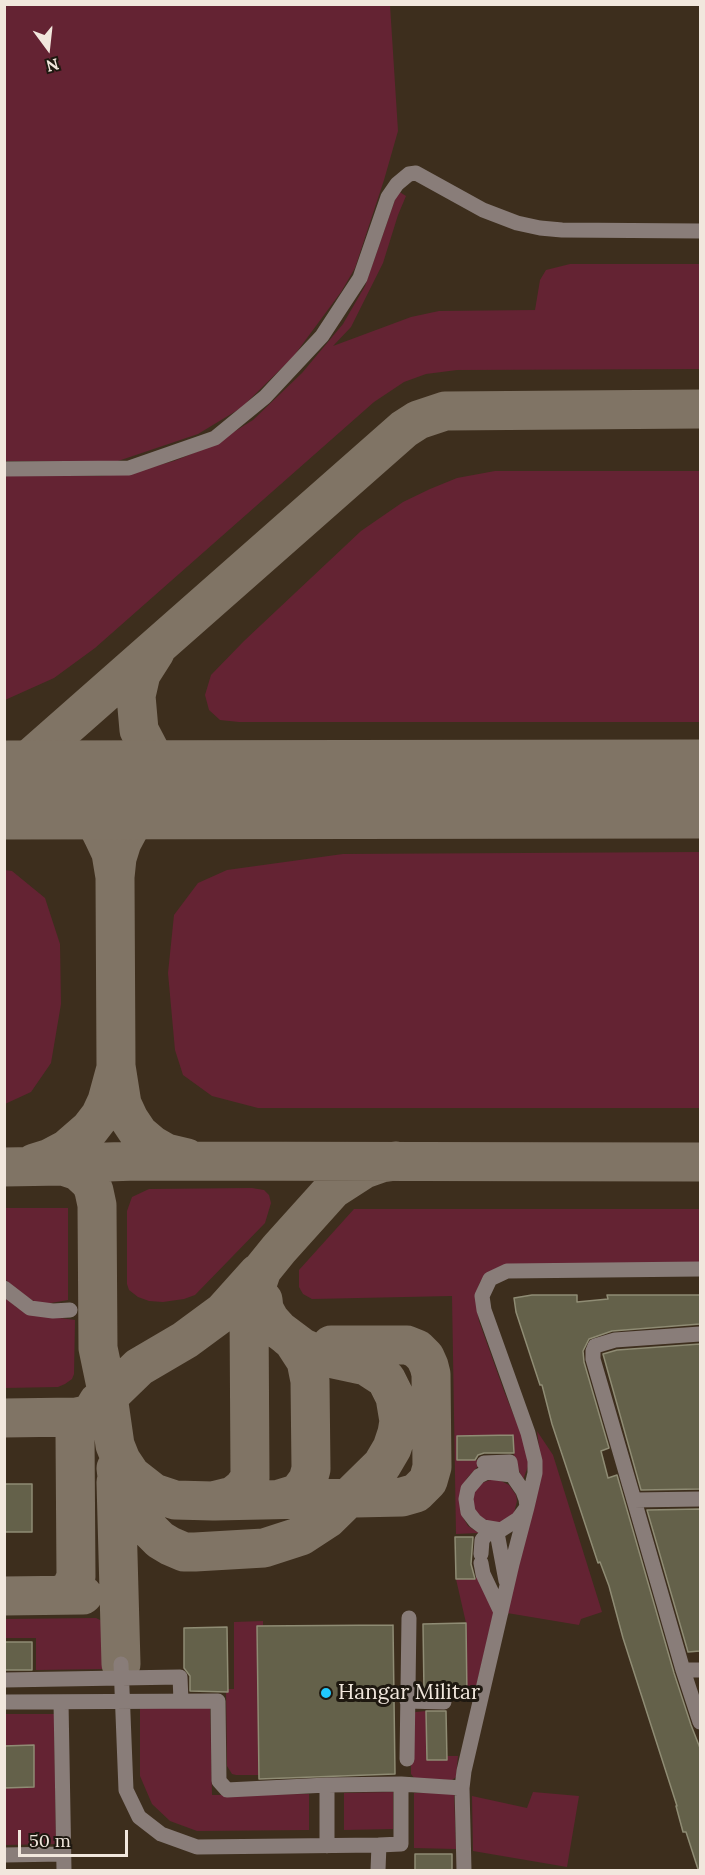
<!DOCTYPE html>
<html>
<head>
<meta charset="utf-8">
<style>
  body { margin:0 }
  #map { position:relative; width:705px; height:1875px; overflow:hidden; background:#3d2e1d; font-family:Lora,serif }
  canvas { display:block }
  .frame { position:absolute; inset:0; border:6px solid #f1e7dd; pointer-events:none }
  .north { position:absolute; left:18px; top:18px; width:60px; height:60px; -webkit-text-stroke:4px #1e1810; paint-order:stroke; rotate:165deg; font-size:16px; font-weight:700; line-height:24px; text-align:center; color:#f1e7dd }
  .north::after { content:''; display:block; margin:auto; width:21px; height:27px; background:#f1e7dd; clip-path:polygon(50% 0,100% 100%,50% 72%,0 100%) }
  .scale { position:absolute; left:18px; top:1830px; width:110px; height:27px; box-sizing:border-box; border:3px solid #f1e7dd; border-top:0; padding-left:8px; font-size:18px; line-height:21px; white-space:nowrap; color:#f1e7dd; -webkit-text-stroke:4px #1e1810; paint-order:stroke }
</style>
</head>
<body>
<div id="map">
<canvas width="705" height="1875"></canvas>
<div class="frame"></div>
<div class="north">N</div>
<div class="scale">50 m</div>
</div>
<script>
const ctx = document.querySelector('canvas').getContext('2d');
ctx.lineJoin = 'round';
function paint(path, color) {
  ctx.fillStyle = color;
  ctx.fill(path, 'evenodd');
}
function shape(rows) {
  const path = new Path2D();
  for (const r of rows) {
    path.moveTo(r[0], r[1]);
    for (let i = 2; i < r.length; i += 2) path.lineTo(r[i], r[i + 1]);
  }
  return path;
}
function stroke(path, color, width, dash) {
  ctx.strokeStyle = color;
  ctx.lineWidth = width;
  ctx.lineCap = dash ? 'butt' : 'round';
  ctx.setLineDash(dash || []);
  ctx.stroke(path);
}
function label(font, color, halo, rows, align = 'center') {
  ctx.font = font + ' Lora,serif';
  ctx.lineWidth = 6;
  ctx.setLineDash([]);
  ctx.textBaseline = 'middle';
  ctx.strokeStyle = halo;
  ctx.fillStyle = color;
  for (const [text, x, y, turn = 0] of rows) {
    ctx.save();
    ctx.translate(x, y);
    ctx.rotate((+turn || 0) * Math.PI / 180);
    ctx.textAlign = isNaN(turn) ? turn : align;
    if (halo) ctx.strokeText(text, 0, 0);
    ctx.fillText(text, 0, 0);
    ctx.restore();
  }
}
paint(shape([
  [4,5,390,5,398,131,384,180,355,268,341,292,293,357,241,408,198,434,118,461,5,461],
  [398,191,406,196,398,215,383,263,351,327,333,346,411,317,439,311,535,310,540,280,546,270,570,264,700,264,700,369,457,370,426,374,404,382,374,402,95,648,54,678,5,700,5,476,100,476,130,473,174,461,211,446,253,420,302,373,343,324,365,286],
  [495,471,700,471,700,722,239,722,220,720,209,710,205,695,211,675,244,641,361,531,403,502,430,489,457,478],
  [700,852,700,1108,258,1108,212,1096,183,1075,175,1050,168,973,174,915,198,883,227,870,343,854],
  [5,870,12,871,45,898,60,944,61,1004,51,1063,31,1092,5,1104],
  [252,1188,264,1190,269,1195,271,1203,265,1223,195,1295,184,1299,163,1302,149,1301,138,1297,129,1290,127,1284,127,1211,132,1197,149,1189],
  [4,1208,68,1208,68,1300,45,1304,35,1302,15,1289,5,1279],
  [354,1209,700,1209,700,1264,486,1275,480,1282,477,1291,477,1308,479,1321,504,1391,516,1421,524,1436,528,1448,528,1466,523,1480,514,1459,513,1435,457,1437,457,1460,484,1460,467,1478,462,1488,461,1514,468,1526,479,1533,456,1534,452,1296,312,1299,303,1294,299,1287,299,1270],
  [4,1294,16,1307,31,1314,75,1320,74,1374,72,1379,65,1384,58,1387,5,1388],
  [537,1431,553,1455,602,1612,581,1619,579,1625,507,1613,541,1462],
  [493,1479,499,1480,509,1485,516,1495,517,1501,514,1513,505,1522,492,1525,472,1510,474,1491,482,1483],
  [476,1571,494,1611,476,1687,467,1697,466,1623,456,1579,476,1579],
  [96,1618,104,1622,105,1627,106,1669,36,1670,36,1638,5,1638,5,1619],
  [263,1621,264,1775,236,1775,232,1774,227,1766,226,1689,234,1689,234,1622],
  [140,1706,210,1707,212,1795,309,1794,309,1830,197,1831,170,1821,152,1804,140,1776],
  [426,1711,427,1760,447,1760,447,1756,458,1756,456,1777,452,1780,415,1779,411,1774,411,1714,416,1712],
  [4,1714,54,1714,56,1844,5,1845],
  [393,1792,393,1829,344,1830,344,1793],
  [533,1792,579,1796,567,1867,473,1851,472,1796,527,1808],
  [414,1793,454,1793,456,1849,414,1848]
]), '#642333');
stroke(shape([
  [155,652,141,674,136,696,139,730,150,751,160,765,172,774,188,782,215,788],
  [4,777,17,770,404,429,418,420,445,411,700,409],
  [4,791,51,793,59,795,80,807,98,826,103,836,111,853,115,877],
  [187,1158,166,1153,152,1145,139,1134,129,1119,122,1104,116,1066,115,877,117,858,122,842,130,827,151,806,166,797,179,793,223,789],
  [34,1163,50,1158,67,1149,90,1129,100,1116,107,1101,116,1068],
  [63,1166,78,1171,91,1183,94,1191,97,1205,98,1348,108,1396,115,1445,121,1460,131,1475,154,1493,175,1500,213,1501,233,1496,243,1488,250,1478,249,1308,262,1270,279,1249,333,1189,364,1169,381,1163,396,1161],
  [4,1167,63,1166,107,1162,137,1161,700,1162],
  [4,1418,76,1417,86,1415,92,1412,98,1402],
  [116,1468,118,1485,149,1529,160,1540,170,1546,184,1552,195,1552,264,1548,301,1536,327,1519,382,1465,392,1448,397,1433,399,1421,395,1397,386,1379,366,1366,324,1357,303,1348,279,1330,270,1320,264,1309,263,1300],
  [116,1482,121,1664],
  [280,1499,293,1495,299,1492,308,1480,311,1469,310,1381,306,1361,293,1341,288,1337],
  [215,1501,402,1497,416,1493,428,1481,432,1467,431,1374,429,1366,425,1357,417,1349,407,1345,331,1345],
  [58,1595,64,1594,71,1588,76,1577,75,1434,77,1427,139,1367,185,1340,223,1312,258,1273],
  [4,1596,83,1595]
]), '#807465', 39);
stroke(shape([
  [4,790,700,789]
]), '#807465', 99);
const building = shape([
  [532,1295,577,1295,577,1302,608,1299,607,1295,700,1295,700,1324,612,1331,589,1339,583,1351,584,1362,609,1448,601,1451,608,1478,617,1475,674,1673,691,1725,700,1748,700,1868,698,1869,686,1832,683,1832,676,1806,677,1806,623,1638,609,1586,600,1562,598,1563,552,1424,542,1385,540,1385,516,1312,514,1298,532,1295],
  [700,1344,700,1489,641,1490,603,1354,617,1350,700,1344],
  [513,1435,514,1453,484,1453,478,1455,475,1460,457,1460,457,1436,513,1435],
  [4,1484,32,1484,32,1532,4,1532,4,1484],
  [700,1509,700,1651,688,1652,647,1510,700,1509],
  [455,1537,473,1537,471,1564,475,1579,456,1579,455,1537],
  [466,1623,467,1697,453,1698,445,1692,424,1692,423,1624,466,1623],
  [393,1625,395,1774,259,1779,257,1626,393,1625],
  [227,1627,228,1692,190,1691,190,1676,184,1668,184,1628,227,1627],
  [4,1642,32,1642,32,1670,4,1670,4,1642],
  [426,1711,446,1711,447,1760,427,1760,426,1711],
  [34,1745,34,1787,4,1788,4,1746,34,1745],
  [415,1854,452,1854,452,1870,415,1870,415,1854]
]);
paint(building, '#64614a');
stroke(building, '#8f8c74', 1.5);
stroke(shape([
  [4,469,129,468,215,438,265,397,322,336,360,278,388,197,397,184,409,174,416,173,483,210,517,223,540,228,562,230,700,231],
  [4,1288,30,1308,53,1311,70,1310],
  [700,1334,615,1340,595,1346,593,1351,593,1359,634,1500,683,1670,700,1722],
  [484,1463,510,1462,512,1475],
  [487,1472,512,1475,523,1491,526,1499,527,1507,518,1519,501,1530,483,1527,475,1521,468,1512,466,1499,468,1489,479,1476,487,1472],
  [634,1500,700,1499],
  [481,1554,482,1540,491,1529,498,1538,506,1581],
  [481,1563,483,1574,501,1612],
  [121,1664,126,1790,139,1817,161,1834,197,1847,379,1845,378,1870],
  [683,1670,700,1670],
  [4,1680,180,1677,181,1701],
  [407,1701,444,1702],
  [4,1702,218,1701,219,1781,227,1790,327,1785,401,1784,462,1788],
  [61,1702,64,1870],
  [407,1759,409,1618],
  [327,1785,327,1846],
  [379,1845,401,1844,401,1784],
  [4,1855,63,1854],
  [464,1870,462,1788,464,1771,512,1564,527,1507,535,1473,535,1461,528,1433,484,1310,482,1296,490,1279,507,1271,700,1269]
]), '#897d79', 15);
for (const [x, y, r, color] of [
  [326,1693,6,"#21c9fd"]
]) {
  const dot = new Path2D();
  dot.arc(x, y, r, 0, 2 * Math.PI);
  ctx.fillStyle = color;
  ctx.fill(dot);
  stroke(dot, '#1e1810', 2);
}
label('21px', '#f1e7dd', '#1e1810', [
  ["Hangar Militar",338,1693]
], 'left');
</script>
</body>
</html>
